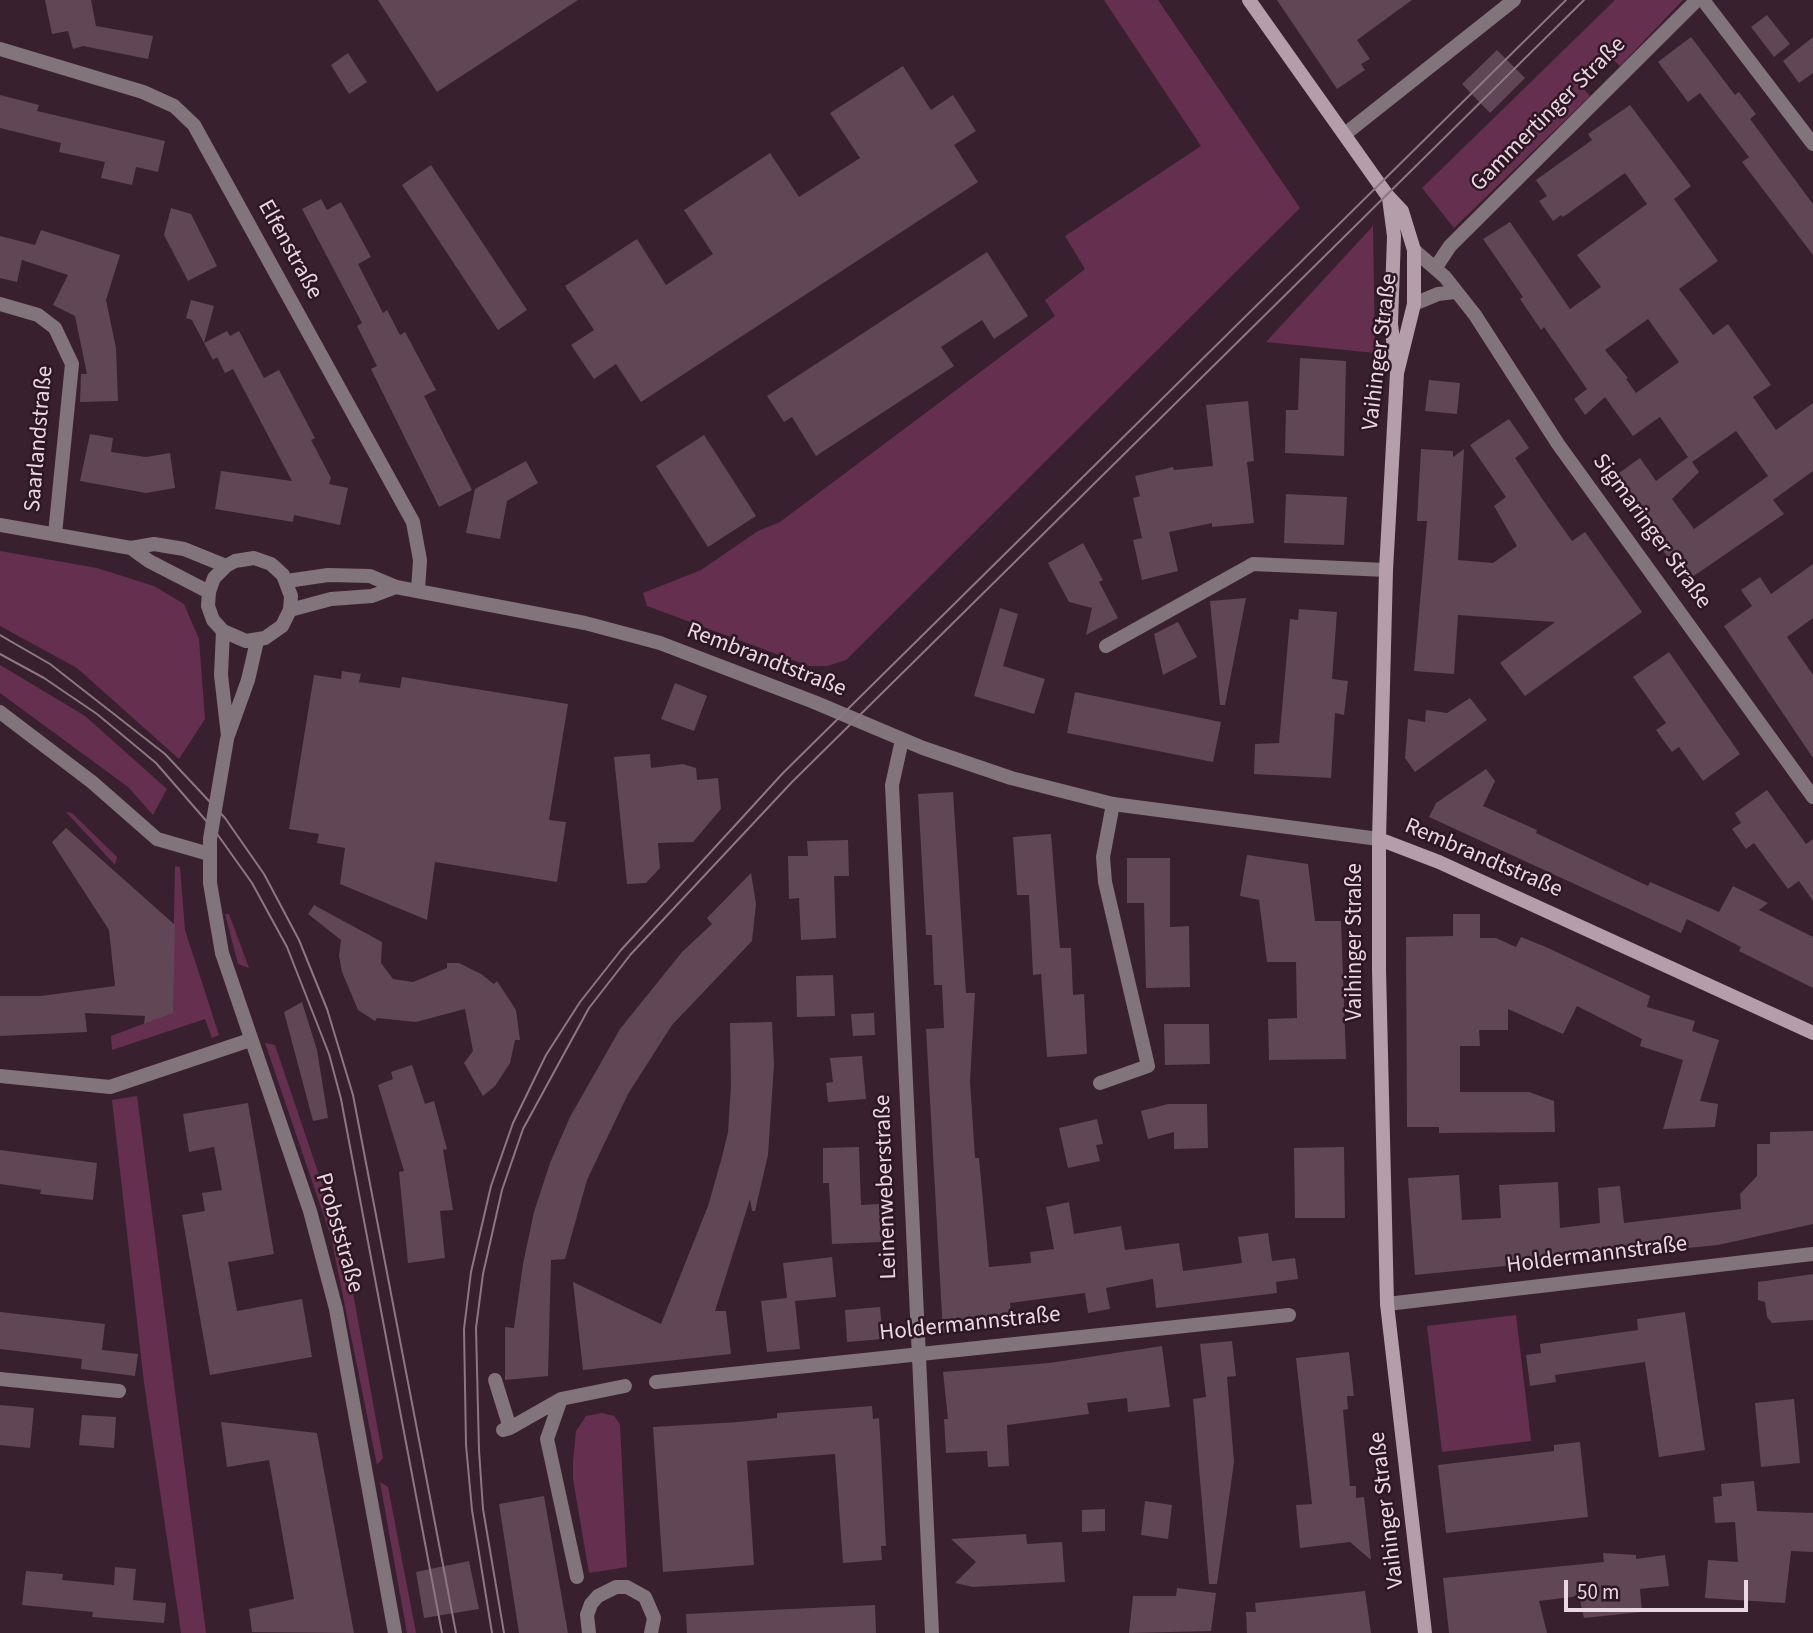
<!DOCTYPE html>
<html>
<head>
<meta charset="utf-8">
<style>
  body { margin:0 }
  #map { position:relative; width:1813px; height:1633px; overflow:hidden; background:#39202e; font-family:"Source Sans 3",sans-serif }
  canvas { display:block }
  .scale { position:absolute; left:1564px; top:1580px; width:184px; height:32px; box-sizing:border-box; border:4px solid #e9d8e1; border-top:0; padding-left:9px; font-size:21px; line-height:24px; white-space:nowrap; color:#e9d8e1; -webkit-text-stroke:5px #2e1724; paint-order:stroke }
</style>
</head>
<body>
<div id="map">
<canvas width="1813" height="1633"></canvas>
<div class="scale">50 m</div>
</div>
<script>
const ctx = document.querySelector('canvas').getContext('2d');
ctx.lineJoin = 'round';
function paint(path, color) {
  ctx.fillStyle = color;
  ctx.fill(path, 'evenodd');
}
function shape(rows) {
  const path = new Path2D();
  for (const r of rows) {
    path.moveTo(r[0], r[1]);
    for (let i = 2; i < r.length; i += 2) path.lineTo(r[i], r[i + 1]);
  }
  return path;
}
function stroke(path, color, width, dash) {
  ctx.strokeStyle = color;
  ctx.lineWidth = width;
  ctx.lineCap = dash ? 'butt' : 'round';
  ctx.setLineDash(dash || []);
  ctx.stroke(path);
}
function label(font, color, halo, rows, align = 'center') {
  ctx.font = font + ' "Source Sans 3",sans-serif';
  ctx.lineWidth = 5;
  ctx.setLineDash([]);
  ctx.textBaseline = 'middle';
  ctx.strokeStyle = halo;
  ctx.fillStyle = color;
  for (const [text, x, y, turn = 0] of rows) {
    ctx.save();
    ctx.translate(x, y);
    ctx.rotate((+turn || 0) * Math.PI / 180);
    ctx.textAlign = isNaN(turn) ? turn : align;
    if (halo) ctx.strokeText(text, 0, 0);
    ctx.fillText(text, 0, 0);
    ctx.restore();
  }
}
paint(shape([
  [1104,0,1158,0,1300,208,846,660,827,666,809,666,647,606,643,593,701,570,758,531,780,522,1055,316,1045,300,1085,269,1065,236,1201,146],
  [1615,0,1683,0,1620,66,1604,51,1594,61,1575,79,1590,96,1454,228,1422,188],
  [1373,226,1375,353,1266,342],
  [0,551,97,568,154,586,184,604,199,639,205,719,179,759,77,668,0,626],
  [0,665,85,716,167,789,153,815,128,787,0,693],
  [66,812,72,813,117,857,115,865],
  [175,866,180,867,185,930,219,1035,212,1038,205,1019,112,1050,111,1036,172,1013],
  [225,914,229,914,249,968,238,964],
  [265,1043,275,1045,339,1234,353,1293,383,1458,377,1465,331,1237],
  [137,1096,177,1407,206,1633,181,1633,144,1383,112,1100],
  [1516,1315,1531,1441,1442,1452,1427,1326],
  [602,1413,614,1416,620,1424,627,1567,589,1573,573,1479,573,1462,576,1431,586,1416],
  [380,1482,388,1487,416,1633,407,1633]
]), '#652f4f');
paint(shape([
  [45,0,91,0,96,26,153,36,148,59,83,46,73,49,68,31,52,34],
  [378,0,578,0,437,92],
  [1277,0,1412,0,1357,40,1370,59,1361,64,1365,70,1337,89],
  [1767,15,1790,44,1774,57,1751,27],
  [1691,37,1735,95,1739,92,1756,114,1750,119,1813,204,1813,255,1742,162,1749,157,1700,93,1688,102,1658,62],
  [1813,37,1813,73,1799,83,1783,61],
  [1497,50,1525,78,1490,113,1462,84],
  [348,53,367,82,349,94,331,65],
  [903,66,931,110,953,95,976,131,954,145,978,182,641,402,616,364,594,379,571,345,594,330,565,286,637,239,666,285,713,254,684,210,770,153,799,197,860,158,830,113],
  [0,95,39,105,37,111,165,141,158,172,136,167,132,185,101,178,105,162,59,152,61,143,0,128],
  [1630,105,1691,186,1674,199,1718,261,1679,289,1713,335,1728,324,1771,385,1753,397,1776,430,1813,403,1813,471,1773,500,1784,514,1685,582,1612,478,1640,458,1656,481,1688,457,1660,417,1633,436,1605,397,1585,415,1574,399,1587,389,1544,327,1541,330,1520,299,1523,297,1483,239,1510,222,1570,309,1601,287,1577,255,1647,204,1625,173,1563,217,1561,215,1553,221,1539,201,1547,196,1536,180,1592,140,1588,134],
  [1648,319,1679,362,1636,393,1626,379,1628,378,1605,350],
  [1736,431,1768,476,1694,529,1672,499,1699,472,1692,462],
  [431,165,527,310,498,330,402,185],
  [321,199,327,210,341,202,371,257,358,264,383,313,387,310,400,335,405,332,436,390,424,396,472,490,439,507,371,369,377,366,357,326,362,323,302,209],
  [171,208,191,214,217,266,188,281,164,235],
  [41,230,120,255,106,300,116,348,118,401,80,402,81,374,87,374,75,316,53,305,68,275,22,260,17,282,0,278,0,236,35,245],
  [987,252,1028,316,994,339,982,320,941,347,954,366,816,456,792,417,784,422,767,396],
  [191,300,214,306,204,343,192,320,186,318],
  [227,331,230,336,239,331,264,378,279,370,315,438,311,440,331,478,329,484,348,488,340,525,294,515,293,522,215,509,221,471,292,481,233,369,225,373,217,357,213,360,204,343],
  [1300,358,1346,361,1344,456,1285,453,1286,410,1298,410],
  [1429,380,1460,383,1457,414,1425,411],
  [1248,401,1254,461,1247,462,1254,523,1212,527,1212,523,1169,532,1178,571,1142,580,1133,540,1142,538,1133,498,1140,496,1135,476,1173,467,1174,470,1213,466,1206,405],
  [1509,419,1529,448,1515,458,1545,503,1572,541,1585,532,1642,612,1525,696,1500,663,1555,622,1458,615,1454,674,1414,671,1427,521,1417,521,1421,449,1453,451,1453,457,1464,449,1458,560,1493,563,1517,546,1494,506,1506,497,1470,445],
  [90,434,113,438,111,452,146,457,170,453,175,488,146,493,80,481],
  [704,435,756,516,708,547,656,466],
  [526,461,538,483,507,501,500,539,466,533,475,489],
  [1286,494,1347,497,1344,545,1284,543],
  [1083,543,1103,580,1099,582,1118,618,1086,635,1092,608,1069,602,1048,563],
  [1813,564,1813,618,1787,637,1813,675,1813,758,1724,626,1752,606,1741,590,1760,577,1771,594],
  [1246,598,1225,705,1220,705,1210,601],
  [1000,608,1018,614,1003,666,1045,679,1034,714,974,696],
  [1299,609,1337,612,1332,679,1348,681,1344,715,1335,713,1331,778,1254,774,1255,744,1279,743,1290,619,1298,620],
  [1178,622,1197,657,1163,675,1154,634],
  [1669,652,1740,754,1703,781,1679,747,1672,752,1656,730,1666,723,1633,677],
  [342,671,361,674,359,682,400,688,402,677,568,704,549,820,566,822,557,882,435,862,427,920,340,884,345,848,317,843,319,834,289,829,314,675,341,679],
  [675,683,707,696,694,731,661,719],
  [1075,692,1221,722,1213,762,1067,733],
  [1470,698,1487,720,1415,772,1405,758,1408,719,1425,722,1426,710,1447,713],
  [650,754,651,768,683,764,696,768,697,780,718,778,721,809,693,842,658,843,660,868,646,883,627,884,614,757],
  [1486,769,1495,781,1483,806,1537,830,1536,833,1648,886,1650,882,1719,912,1733,886,1768,903,1759,910,1813,937,1813,988,1739,951,1741,947,1687,919,1681,933,1429,817,1436,803],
  [1767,790,1806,844,1813,839,1813,901,1799,881,1788,889,1754,843,1746,849,1732,829,1741,823,1735,813],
  [953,792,966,993,975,993,970,1081,975,1158,979,1158,989,1267,1031,1263,1030,1252,1054,1249,1046,1207,1069,1202,1074,1234,1121,1226,1125,1250,1179,1243,1183,1271,1242,1263,1238,1237,1268,1233,1272,1261,1295,1258,1298,1279,1276,1282,1277,1293,1156,1308,1153,1279,1106,1288,1110,1309,1088,1313,1085,1293,1010,1303,1012,1325,943,1333,926,1029,944,1028,942,985,934,985,932,935,926,935,918,794],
  [66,828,175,925,173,1013,144,1024,145,1016,85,1013,87,1032,0,1036,0,996,41,996,115,986,109,930,52,842],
  [1051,834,1060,948,1071,948,1073,995,1084,994,1087,1054,1047,1057,1041,974,1033,975,1029,895,1017,895,1013,837],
  [848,840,849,876,834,876,836,938,801,940,799,898,789,899,788,856,808,856,807,841],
  [1247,855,1308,864,1315,921,1341,921,1346,1059,1269,1060,1268,1019,1297,1018,1296,962,1267,962,1259,900,1240,896],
  [1127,858,1170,858,1170,927,1189,926,1190,987,1146,988,1144,903,1127,903],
  [751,873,756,904,752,941,672,1025,628,1094,587,1180,565,1259,551,1260,548,1376,505,1380,505,1327,514,1328,523,1264,534,1212,550,1163,570,1117,620,1029,682,952,712,924,707,918],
  [314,905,382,942,381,963,393,979,413,982,447,968,447,963,459,963,481,974,494,984,497,981,516,1010,520,1040,515,1040,510,1063,495,1086,483,1096,464,1063,473,1051,465,1009,416,1022,377,1018,375,1021,358,1010,342,972,339,956,341,940,308,914],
  [1453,914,1480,914,1480,938,1496,938,1516,947,1521,937,1546,947,1650,996,1647,1007,1695,1021,1692,1031,1719,1040,1700,1101,1718,1104,1715,1127,1663,1129,1683,1060,1640,1046,1642,1039,1577,1006,1563,1034,1508,1009,1508,1030,1479,1030,1480,1046,1460,1046,1460,1092,1529,1092,1554,1101,1555,1132,1439,1133,1439,1127,1407,1127,1406,937,1453,936],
  [833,975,835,1016,797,1017,796,976],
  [302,1002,317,1050,328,1118,313,1121,284,1012],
  [874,1013,875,1035,853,1036,851,1014],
  [772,1022,774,1065,768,1155,755,1211,752,1211,750,1199,715,1311,726,1311,731,1354,583,1370,573,1282,661,1324,708,1206,722,1157,728,1132,731,1086,730,1023],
  [1164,1024,1209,1024,1210,1064,1165,1065],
  [862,1056,866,1099,828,1102,826,1083,833,1082,830,1058],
  [412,1065,425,1104,434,1101,447,1149,443,1150,453,1210,440,1211,445,1258,408,1263,399,1172,404,1171,378,1085,393,1079,391,1072],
  [248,1103,274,1254,228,1262,237,1311,302,1299,312,1357,210,1375,182,1215,205,1211,202,1193,222,1190,214,1147,189,1152,183,1114],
  [1168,1104,1207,1104,1208,1148,1174,1149,1174,1132,1148,1139,1141,1111],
  [1097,1119,1103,1144,1096,1145,1100,1161,1068,1168,1059,1128],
  [1813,1131,1813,1224,1718,1245,1415,1275,1408,1178,1459,1175,1462,1220,1501,1218,1499,1185,1558,1182,1560,1228,1600,1223,1598,1188,1620,1186,1624,1223,1741,1209,1740,1194,1757,1176,1757,1144,1770,1144,1770,1132],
  [859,1147,861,1205,879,1204,881,1242,832,1244,829,1183,823,1183,823,1148],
  [1344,1147,1345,1218,1295,1218,1294,1148],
  [0,1150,97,1163,93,1200,40,1194,41,1190,0,1184],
  [832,1257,836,1297,795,1301,800,1349,767,1352,761,1301,787,1298,783,1263],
  [1813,1274,1813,1320,1772,1323,1767,1317,1765,1302,1758,1300,1758,1282],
  [880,1307,883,1339,847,1342,845,1310],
  [0,1312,105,1324,102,1350,138,1354,135,1376,81,1369,82,1359,0,1349],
  [1685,1312,1705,1450,1659,1457,1645,1362,1555,1375,1556,1382,1530,1386,1526,1355,1541,1353,1540,1344,1638,1330,1637,1319],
  [1232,1341,1236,1376,1227,1377,1234,1462,1217,1584,1209,1584,1193,1399,1206,1397,1200,1344],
  [1162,1346,1170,1407,1128,1412,1127,1398,1087,1403,1089,1414,1007,1425,1009,1466,988,1467,987,1451,946,1453,944,1419,948,1419,943,1372,1049,1363],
  [1349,1352,1354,1396,1347,1396,1348,1409,1343,1410,1350,1486,1356,1486,1356,1498,1364,1497,1371,1560,1350,1542,1300,1548,1296,1505,1312,1504,1296,1358],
  [1794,1399,1800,1463,1761,1467,1755,1403],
  [0,1405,34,1408,30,1448,0,1445],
  [872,1406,873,1419,879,1418,881,1451,886,1546,881,1546,882,1560,843,1563,835,1454,747,1461,754,1565,663,1572,653,1427,739,1422,777,1418,777,1413],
  [82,1415,116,1417,114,1448,79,1445],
  [221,1422,317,1433,354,1633,252,1632,249,1609,294,1599,269,1460,227,1467],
  [1580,1442,1588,1517,1446,1533,1438,1465,1554,1451,1554,1445],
  [1754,1481,1757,1511,1813,1513,1813,1552,1791,1551,1785,1603,1705,1598,1708,1560,1738,1562,1735,1522,1715,1523,1713,1497,1722,1496,1721,1484],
  [544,1496,568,1633,519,1633,499,1504],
  [1145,1501,1172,1505,1168,1539,1141,1535],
  [1105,1509,1105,1531,1082,1532,1082,1510],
  [1026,1534,1027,1544,1062,1542,1065,1582,973,1587,955,1583,976,1562,951,1539],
  [1603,1553,1636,1555,1636,1559,1665,1555,1669,1586,1640,1589,1642,1612,1584,1618,1579,1596,1539,1601,1547,1633,1449,1633,1443,1578,1604,1562],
  [469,1561,479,1609,424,1618,416,1572],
  [115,1567,136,1569,133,1600,166,1603,164,1623,92,1617,93,1612,22,1605,26,1571,63,1574,62,1580,114,1585],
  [1177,1588,1216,1593,1211,1631,1129,1633,1133,1596,1176,1596],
  [1365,1591,1371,1633,1247,1633,1246,1612,1256,1612,1255,1603],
  [875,1605,876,1633,687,1633,686,1614]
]), '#614655');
stroke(shape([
  [495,1380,510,1428],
  [561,1399,547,1439,577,1577],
  [503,1430,510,1428,561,1399,625,1386]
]), '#81747b', 14);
stroke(shape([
  [1703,0,1813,144],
  [0,49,143,92,174,106,194,125,413,522,420,560,418,590],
  [1345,134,1514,0],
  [1414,250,1445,277,1475,315,1558,444,1813,797],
  [1436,267,1450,246,1697,0],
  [0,304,38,315,55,328,72,364,55,534],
  [1414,304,1438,294,1455,292],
  [223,631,221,675,228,736],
  [1106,646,1253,564,1386,570],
  [0,712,92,782,157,839,209,854],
  [229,733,248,680,257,641],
  [902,740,892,785,932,1633],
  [210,839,210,883,222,953,310,1211,336,1309,395,1633],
  [0,1076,110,1087,250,1040],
  [1100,1083,1148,1066,1105,882,1103,857,1113,804],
  [1387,1304,1813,1254],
  [0,1379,119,1391],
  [656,1382,1289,1315],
  [589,1633,587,1615,591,1604,598,1596,616,1587,627,1587,645,1597,654,1618,651,1633]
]), '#81747b', 14);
stroke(shape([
  [0,525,131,548,154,544,184,549,226,566],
  [131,548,149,561,209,592],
  [287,581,328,575,370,576,396,587,585,623,660,643,814,702,923,748,1011,778,1113,804,1379,839],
  [290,610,291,596,283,575,271,564,254,558,235,561,226,566,214,578,209,592,208,606,213,620,223,631,246,641,265,638,282,626,290,610,331,599,372,596,396,587]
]), '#81747b', 14);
stroke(shape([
  [1249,0,1387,195,1402,211,1414,250,1414,304,1397,373,1386,570,1379,839,1379,970,1387,1304,1425,1633],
  [1389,198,1394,236,1391,324,1396,364],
  [1379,839,1439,862,1813,1033]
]), '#b39ea9', 14);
stroke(shape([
  [0,635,50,664,165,754,225,818,264,874,299,940,327,1009,353,1095,456,1633],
  [0,654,44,678,97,714,156,763,215,831,252,883,287,947,329,1054,341,1099,442,1633],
  [492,1633,472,1510,466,1445,464,1329,471,1272,491,1186,513,1123,546,1055,580,1002,621,950,783,773,1566,0],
  [504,1633,483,1509,479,1450,476,1328,483,1274,502,1190,523,1129,589,1008,631,954,792,782,1584,0]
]), '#8c7782', 2);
stroke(shape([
  [210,839,227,739]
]), '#81747b', 14);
label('23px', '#e9d8e1', '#2e1724', [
  ["Gammertinger Straße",1549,115,-45],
  ["Elfenstraße",289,250,61],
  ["Vaihinger Straße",1381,352,-83],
  ["Saarlandstraße",40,439,-85],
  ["Sigmaringer Straße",1651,532,54],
  ["Rembrandtstraße",766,661,21],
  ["Rembrandtstraße",1483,859,23],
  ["Vaihinger Straße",1356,942,-90],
  ["Leinenweberstraße",887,1187,-92],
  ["Probststraße",338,1233,74],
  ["Holdermannstraße",1597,1256,-7],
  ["Holdermannstraße",970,1325,-6],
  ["Vaihinger Straße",1388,1510,-97]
]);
</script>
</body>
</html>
